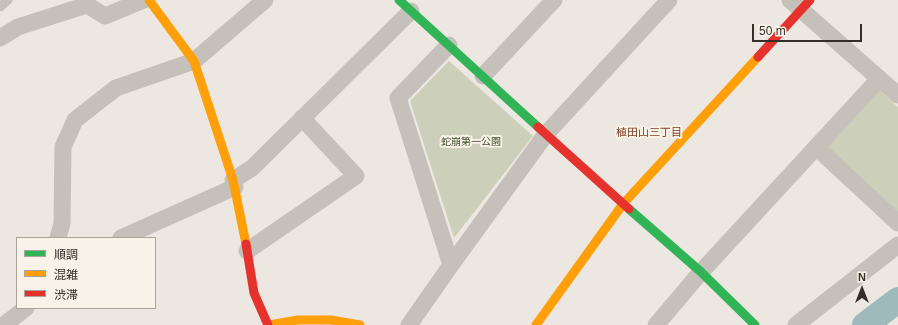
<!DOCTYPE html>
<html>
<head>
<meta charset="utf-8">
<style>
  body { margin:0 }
  #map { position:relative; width:898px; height:325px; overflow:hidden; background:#ece7e0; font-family:Arial,"Noto Sans JP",sans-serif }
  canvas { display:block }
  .legend { position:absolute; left:16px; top:237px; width:140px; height:72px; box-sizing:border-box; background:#f8f2e8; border:1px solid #aaa39b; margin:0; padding:5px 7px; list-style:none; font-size:12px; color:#352d28 }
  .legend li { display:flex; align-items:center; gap:8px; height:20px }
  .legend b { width:20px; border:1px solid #aaa39b }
  .north { position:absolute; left:842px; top:269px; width:40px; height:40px; -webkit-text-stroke:3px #f8f2e8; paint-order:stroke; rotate:0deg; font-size:11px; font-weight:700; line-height:16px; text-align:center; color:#352d28 }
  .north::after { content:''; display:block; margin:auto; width:14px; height:18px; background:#352d28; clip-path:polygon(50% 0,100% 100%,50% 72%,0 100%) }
  .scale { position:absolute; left:752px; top:24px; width:110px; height:18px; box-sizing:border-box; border:2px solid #352d28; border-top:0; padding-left:5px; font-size:12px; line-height:14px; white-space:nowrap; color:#352d28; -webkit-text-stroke:3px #f8f2e8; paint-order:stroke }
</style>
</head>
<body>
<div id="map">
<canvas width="898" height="325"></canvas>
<ul class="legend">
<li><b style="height:5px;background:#30b455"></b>順調</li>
<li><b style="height:5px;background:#ff9f0a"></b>混雑</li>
<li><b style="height:5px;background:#e5322d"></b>渋滞</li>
</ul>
<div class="north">N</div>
<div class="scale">50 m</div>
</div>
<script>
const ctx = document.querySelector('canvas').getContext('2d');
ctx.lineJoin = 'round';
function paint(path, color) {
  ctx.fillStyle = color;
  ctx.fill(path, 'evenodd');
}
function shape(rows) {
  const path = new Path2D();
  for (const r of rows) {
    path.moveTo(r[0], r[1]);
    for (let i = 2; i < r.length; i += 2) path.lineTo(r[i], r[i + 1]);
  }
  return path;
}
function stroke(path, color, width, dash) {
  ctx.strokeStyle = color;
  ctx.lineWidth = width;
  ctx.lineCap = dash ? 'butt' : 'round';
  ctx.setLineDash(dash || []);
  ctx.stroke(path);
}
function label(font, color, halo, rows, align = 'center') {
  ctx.font = font + ' Arial,"Noto Sans JP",sans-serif';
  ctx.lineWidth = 4;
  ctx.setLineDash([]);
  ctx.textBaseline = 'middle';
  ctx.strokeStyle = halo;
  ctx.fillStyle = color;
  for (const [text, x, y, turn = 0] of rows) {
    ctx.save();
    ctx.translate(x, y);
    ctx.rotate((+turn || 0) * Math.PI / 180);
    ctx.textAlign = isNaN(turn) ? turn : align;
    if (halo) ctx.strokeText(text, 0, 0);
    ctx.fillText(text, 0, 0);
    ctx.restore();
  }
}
paint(shape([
  [449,61,533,136,454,238,410,101],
  [868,80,898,107,898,219,815,141]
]), '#ccd0bb');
stroke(shape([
  [865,325,898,300]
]), '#9ebabb', 26);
stroke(shape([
  [0,7,8,0]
]), '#c5c0ba', 9);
stroke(shape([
  [790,0,898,95],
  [0,38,18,27,87,5,105,16,144,0],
  [449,45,398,98,451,265],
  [483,76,554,0],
  [816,147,898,223],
  [233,180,252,168,411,11],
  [58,238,62,223,63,147,75,120,116,88,194,61,265,0],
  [121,238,235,187],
  [247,251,356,176,302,118],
  [4,325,26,308],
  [409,325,451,265,546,134,669,0],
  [656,325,701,272,879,79],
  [796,325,898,245]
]), '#c5c0ba', 17);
stroke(shape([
  [399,0,538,127],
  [629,209,701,272,755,325]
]), '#30b455', 9);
stroke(shape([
  [149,0,194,61,233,180,246,244],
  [269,325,298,320,331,320,360,325],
  [536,325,623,204,758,57]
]), '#ff9f0a', 9);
stroke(shape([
  [758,57,810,0],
  [538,127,629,209],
  [246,244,254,293,268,325]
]), '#e5322d', 9);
label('10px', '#42522e', '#f8f2e8', [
  ["蛇崩第一公園",471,142]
]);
label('11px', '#7f4126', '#f8f2e8', [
  ["植田山三丁目",649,133]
]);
</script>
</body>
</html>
